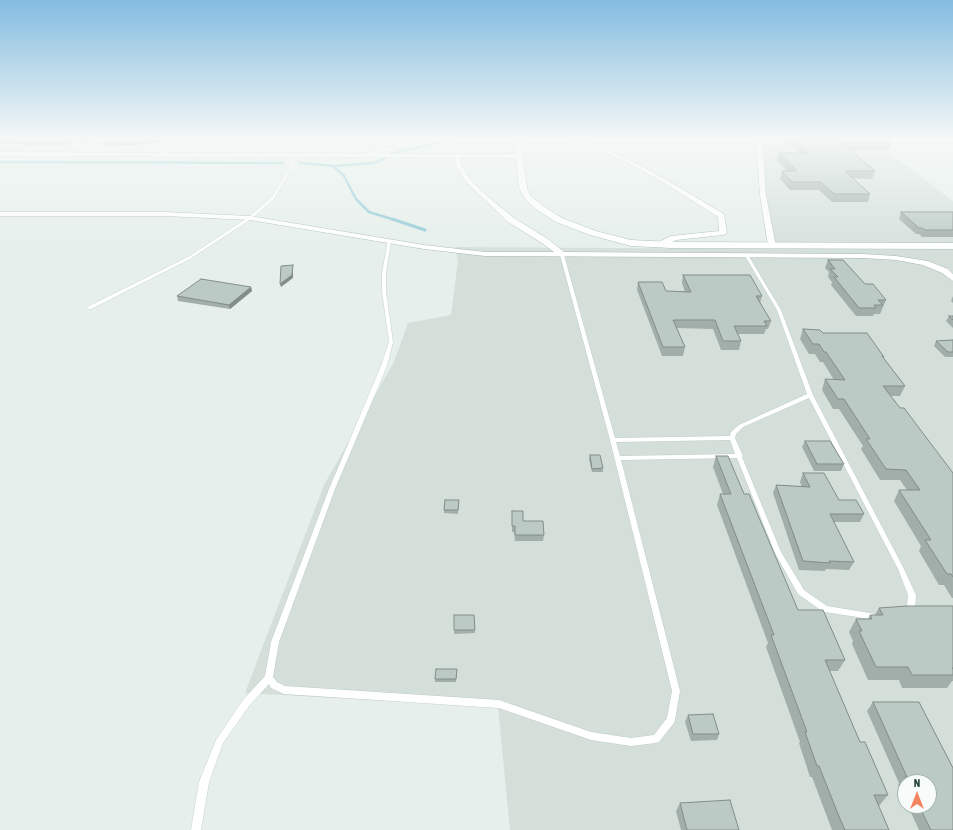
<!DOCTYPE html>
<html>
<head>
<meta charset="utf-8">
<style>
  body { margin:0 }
  #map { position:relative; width:953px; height:830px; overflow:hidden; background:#e6efeb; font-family:"Asap Condensed",sans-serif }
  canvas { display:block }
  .north { position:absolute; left:897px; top:774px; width:40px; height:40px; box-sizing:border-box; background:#f7fbf9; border:1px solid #a3b1ad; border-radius:50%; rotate:0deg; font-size:11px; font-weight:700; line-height:16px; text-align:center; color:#24423a }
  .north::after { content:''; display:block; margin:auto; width:14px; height:18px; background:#f4845f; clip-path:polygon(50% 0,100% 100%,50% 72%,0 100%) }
</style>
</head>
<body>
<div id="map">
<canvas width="953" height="830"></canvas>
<div class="north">N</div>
</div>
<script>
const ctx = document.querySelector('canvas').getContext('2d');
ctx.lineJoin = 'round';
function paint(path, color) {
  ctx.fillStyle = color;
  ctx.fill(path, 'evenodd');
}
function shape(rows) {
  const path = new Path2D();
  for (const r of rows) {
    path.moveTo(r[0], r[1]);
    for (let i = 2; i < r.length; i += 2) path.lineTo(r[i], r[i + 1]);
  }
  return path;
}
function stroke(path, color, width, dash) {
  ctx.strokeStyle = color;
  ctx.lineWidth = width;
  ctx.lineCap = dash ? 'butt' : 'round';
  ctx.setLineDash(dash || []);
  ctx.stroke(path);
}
paint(shape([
  [761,139,871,139,953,201,953,830,510,830,498,707,245,693,324,485,394,362,408,323,451,315,458,261,455,247,777,249,766,228],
  [905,782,929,782,929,806,905,806]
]), '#d4dfda');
stroke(shape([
  [391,154,452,139],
  [0,162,283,163],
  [300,163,333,166,344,176,356,199,369,212,395,220],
  [333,166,374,163,384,159]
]), '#8ec9d4', 2.5);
stroke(shape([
  [392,219,425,230]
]), '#8ec9d4', 3);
const lane = shape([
  [298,154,299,155,274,199,251,219,190,259,91,309,87,309,87,307,188,257,249,217,272,197,297,155,298,154],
  [388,240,391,241,386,273,386,291,393,342,387,366,335,489,279,642,273,677,277,682,285,686,499,700,591,732,631,738,654,735,667,718,672,691,610,440,560,255,562,254,564,255,615,438,730,436,731,432,739,425,807,394,777,310,745,256,748,255,781,310,813,395,904,569,916,595,915,608,914,610,907,613,904,612,903,610,904,608,907,606,908,595,898,569,809,398,743,427,736,434,735,438,743,456,742,457,781,552,804,590,827,606,876,614,879,615,880,617,879,619,876,620,825,612,822,611,798,594,775,553,737,458,621,460,680,691,675,720,674,723,659,742,656,743,631,746,591,740,499,708,284,694,271,688,269,684,249,706,223,743,209,782,201,830,191,830,199,782,216,740,243,700,265,676,271,642,329,489,381,366,389,342,382,291,382,273,388,240],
  [730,440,735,454,620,456,616,442,730,440]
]);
const street = shape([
  [172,139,413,141,433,139,360,158,357,156,358,155,399,145,174,144,163,156,159,156,159,154,172,139],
  [572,139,581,139,628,159,665,179,724,214,727,233,723,235,676,240,663,247,657,247,657,243,671,236,719,231,718,217,661,181,624,161,572,139],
  [756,139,762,139,766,195,776,246,772,248,768,246,760,195,756,139],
  [454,155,458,155,461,164,470,179,487,196,514,218,548,239,564,252,863,254,896,256,928,261,948,269,953,274,953,281,942,273,923,265,896,260,863,258,485,256,424,249,250,220,165,216,0,216,0,212,165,212,250,216,424,245,485,252,554,252,542,243,508,222,465,181,455,164,454,155]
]);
const secondary = shape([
  [514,139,520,139,527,188,531,196,543,206,562,218,596,231,631,240,671,242,953,243,953,249,671,248,631,246,590,235,556,222,537,210,525,199,519,188,516,158,0,156,0,152,516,154,514,139]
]);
stroke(lane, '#a8b8b2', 0.5);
stroke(street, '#a8b8b2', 1);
stroke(secondary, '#a4bbb3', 1);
paint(lane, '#fff');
paint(street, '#fff');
paint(secondary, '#fff');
paint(shape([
  [0,139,91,139,84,143,71,141,67,145,23,146,23,144,0,144],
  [104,139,164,139,161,142,125,146,103,146,103,143],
  [785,139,886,139,892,143,889,150,850,150,875,171,872,179,853,178,870,194,868,202,832,202,819,190,790,190,780,179,782,171,787,171,777,160,779,153,799,153],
  [901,212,953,212,953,237,922,237,919,234,916,234,899,219],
  [828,260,886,300,880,314,874,314,873,316,856,316,831,285,832,282,828,277,829,272,825,268],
  [683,275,762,296,760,303,771,321,768,329,766,329,764,334,738,334,741,341,739,350,721,350,713,329,677,328,685,347,683,356,662,356,637,290,638,282,666,291,685,292,682,283],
  [251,287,252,291,230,309,178,301,177,296],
  [953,296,953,303,951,301],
  [949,316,953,316,953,328,946,321],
  [803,329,823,333,884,357,883,358,905,386,900,396,891,396,900,408,953,473,953,598,952,598,944,585,939,585,919,551,921,546,894,501,899,490,907,490,900,480,880,480,861,449,863,446,839,409,833,409,822,390,825,379,834,380,823,362,820,362,815,354,809,354,800,339],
  [953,340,953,357,945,357,934,346,936,341],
  [805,441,844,464,841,471,814,471,802,447],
  [590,455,603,468,603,472,592,472,589,459],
  [716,456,744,494,798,610,845,660,838,671,829,671,860,742,888,795,879,806,878,806,889,830,832,830,812,777,810,777,799,743,800,742,766,647,768,643,717,505,720,494,723,494,713,467],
  [803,473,839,500,864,514,860,522,834,522,854,562,849,570,826,569,825,571,799,570,773,493,776,485,802,487,800,482],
  [459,503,458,514,444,513,444,510],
  [512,511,523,521,544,535,543,541,515,541,514,532,512,532],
  [953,606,953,681,952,681,947,688,902,688,899,680,868,680,852,644,853,641,849,632,856,619,868,619,870,615,875,615,879,608],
  [454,615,474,615,475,633,454,634],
  [457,672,456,682,435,682,435,679],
  [873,702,919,702,953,768,953,830,919,830,908,806,929,806,929,782,905,782,905,800,898,785,899,783,867,711],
  [688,715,719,734,717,740,691,741,685,722],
  [680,803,739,830,681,830,676,811]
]), '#a1aea9');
paint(shape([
  [70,139,71,141,67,145,66,142],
  [85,139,91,139,84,143,83,140],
  [161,139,164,139,161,142,125,146,124,143],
  [293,265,293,278,281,287,280,284],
  [251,287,252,291,230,309,229,305]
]), '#838d89');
const building = shape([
  [0,139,70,139,66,142,22,144,25,142,0,141,0,139],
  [73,139,85,139,83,140,73,139],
  [104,139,161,139,124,143,103,143,104,139],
  [794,139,886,139,892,143,842,143,875,171,845,171,870,194,834,194,821,182,792,182,782,171,797,171,779,153,809,153,794,139],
  [901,212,953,212,953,230,925,230,922,228,919,228,901,212],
  [828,260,843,260,865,284,873,284,886,300,878,300,883,305,874,305,876,308,859,308,834,277,838,277,830,269,835,269,828,260],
  [293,265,292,275,280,284,281,266,293,265],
  [683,275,750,275,762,296,756,296,771,321,764,321,767,326,734,326,741,341,723,341,715,320,673,320,685,347,663,347,638,282,662,282,666,291,691,292,683,275],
  [201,279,251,287,229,305,177,296,201,279],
  [949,316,953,316,953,320,949,316],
  [803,329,820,330,823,333,867,333,884,357,882,356,905,386,883,386,900,408,904,408,953,473,953,577,951,574,947,574,925,540,931,540,899,490,920,490,906,470,886,469,866,439,870,439,844,399,838,399,825,379,845,380,826,352,824,352,819,344,813,344,803,329],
  [953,340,953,352,948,352,936,341,953,340],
  [805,441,830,441,844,464,817,464,805,441],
  [590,455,600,455,603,468,592,469,590,455],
  [716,456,728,456,744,494,749,494,798,610,823,610,845,660,825,660,860,742,865,742,888,795,874,795,889,830,845,830,838,814,819,766,817,766,805,732,807,732,771,635,774,635,720,494,731,494,716,456],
  [803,473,824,473,839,500,856,500,864,514,830,514,854,562,829,561,830,563,803,561,776,485,810,487,803,473],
  [445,500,459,500,458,510,444,510,445,500],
  [512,511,523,511,523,521,543,521,544,535,515,535,515,526,512,526,512,511],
  [907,606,953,606,953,668,952,668,953,669,953,675,912,675,908,667,876,667,859,631,862,631,856,619,872,619,870,615,883,615,879,608,907,606],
  [454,615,474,615,475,630,454,630,454,615],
  [436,669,457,669,456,679,435,679,436,669],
  [873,702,919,702,953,768,953,830,931,830,919,806,929,806,929,782,907,782,905,777,907,777,873,702],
  [713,714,719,734,693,734,688,715,713,714],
  [730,800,739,830,687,830,680,803,730,800]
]);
paint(building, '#bbcac4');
stroke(building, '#838d89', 1);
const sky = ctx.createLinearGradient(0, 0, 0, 256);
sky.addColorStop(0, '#84bce0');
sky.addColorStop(0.54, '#f4f8f6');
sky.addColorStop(1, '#f4f8f600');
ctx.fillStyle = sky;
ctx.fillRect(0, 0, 953, 256);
</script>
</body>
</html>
